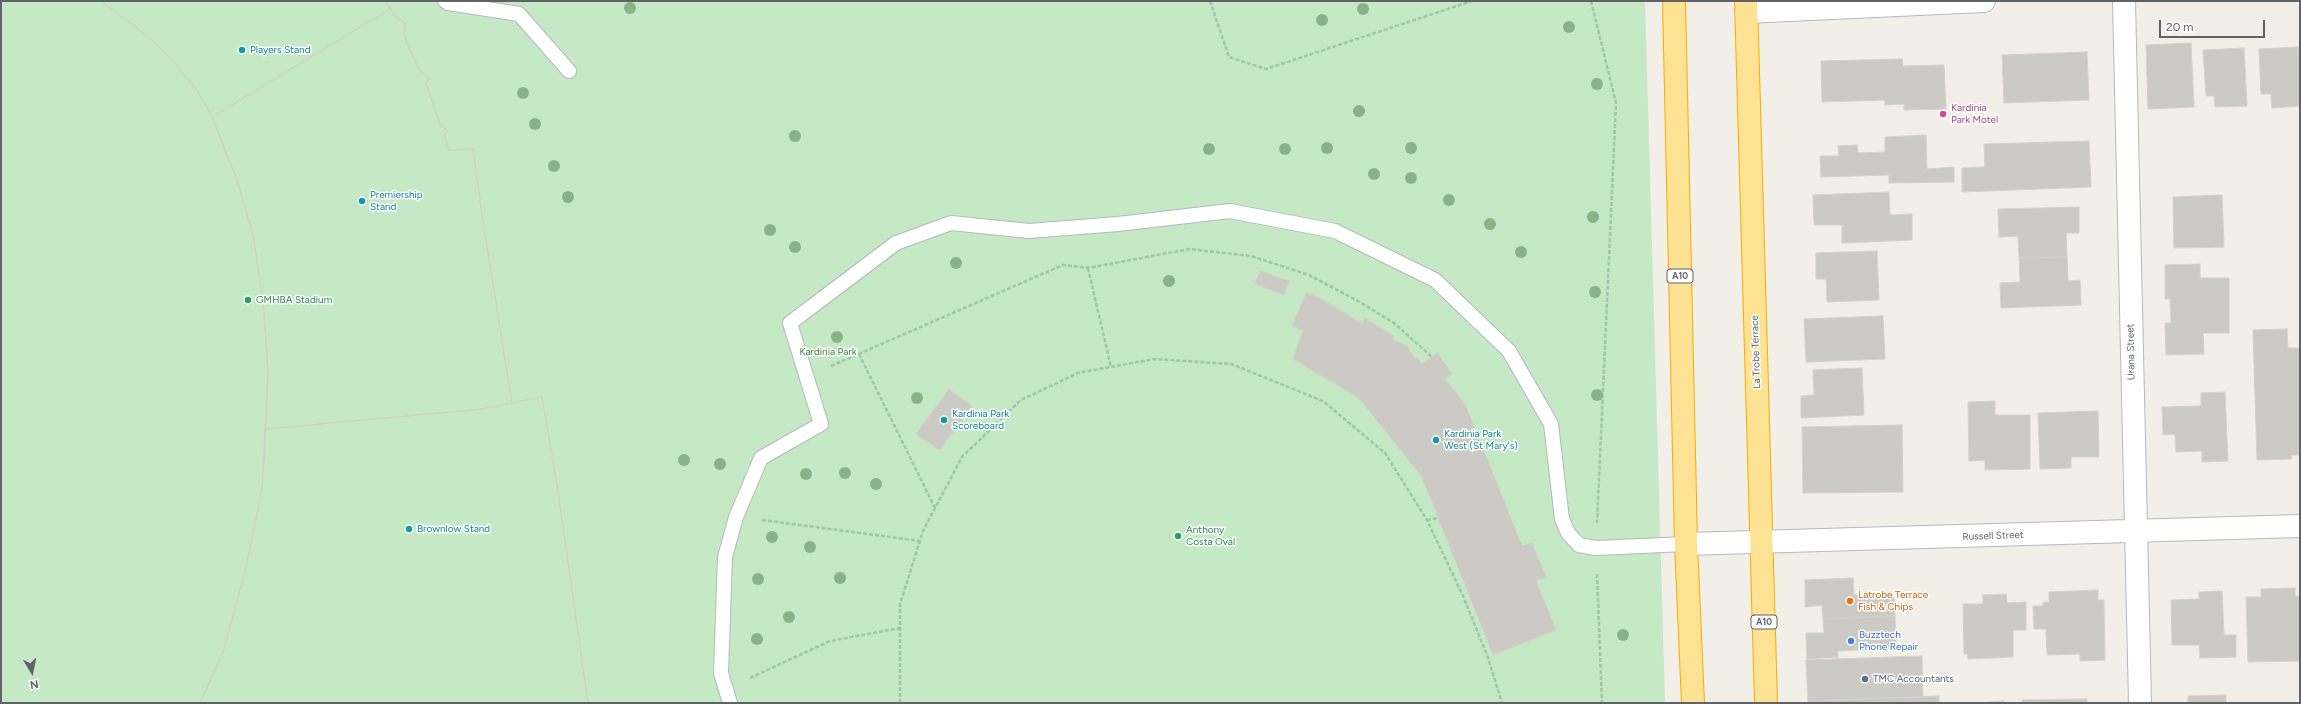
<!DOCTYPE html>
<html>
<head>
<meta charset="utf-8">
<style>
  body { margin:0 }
  #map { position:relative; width:2301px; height:704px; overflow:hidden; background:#f1efe8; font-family:Figtree,sans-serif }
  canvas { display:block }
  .frame { position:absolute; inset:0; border:2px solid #5f6368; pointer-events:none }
  .north { position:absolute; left:12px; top:652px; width:40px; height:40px; -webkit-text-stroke:3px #fff; paint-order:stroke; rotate:170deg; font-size:11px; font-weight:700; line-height:16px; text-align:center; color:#5f6368 }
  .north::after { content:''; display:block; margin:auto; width:14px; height:18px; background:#5f6368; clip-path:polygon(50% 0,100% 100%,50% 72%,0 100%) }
  .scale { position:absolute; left:2159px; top:20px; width:106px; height:18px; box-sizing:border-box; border:2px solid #5f6368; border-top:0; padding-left:5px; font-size:12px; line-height:14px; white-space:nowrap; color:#5f6368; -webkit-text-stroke:3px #fff; paint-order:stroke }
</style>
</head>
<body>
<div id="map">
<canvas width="2301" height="704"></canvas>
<div class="frame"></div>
<div class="north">N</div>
<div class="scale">20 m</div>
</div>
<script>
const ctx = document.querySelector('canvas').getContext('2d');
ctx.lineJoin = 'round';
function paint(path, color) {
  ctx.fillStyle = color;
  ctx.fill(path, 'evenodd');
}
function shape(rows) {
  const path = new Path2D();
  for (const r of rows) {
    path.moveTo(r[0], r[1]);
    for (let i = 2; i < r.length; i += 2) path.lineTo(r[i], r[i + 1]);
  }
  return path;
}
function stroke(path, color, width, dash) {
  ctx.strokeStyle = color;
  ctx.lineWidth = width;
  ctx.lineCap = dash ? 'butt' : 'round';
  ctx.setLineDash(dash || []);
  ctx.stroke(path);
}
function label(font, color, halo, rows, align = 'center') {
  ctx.font = font + ' Figtree,sans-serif';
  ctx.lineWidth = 3;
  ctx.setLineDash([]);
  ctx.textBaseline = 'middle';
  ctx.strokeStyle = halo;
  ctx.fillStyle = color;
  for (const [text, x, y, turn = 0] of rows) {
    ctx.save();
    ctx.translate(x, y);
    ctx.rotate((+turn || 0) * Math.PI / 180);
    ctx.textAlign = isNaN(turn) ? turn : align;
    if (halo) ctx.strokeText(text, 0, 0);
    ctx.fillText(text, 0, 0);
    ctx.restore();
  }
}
paint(shape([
  [1,1,1645,1,1665,703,1,703]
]), '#c5e8c5');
const building = shape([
  [101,1,385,1,397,18,405,23,404,36,419,70,429,78,426,84,440,124,448,131,444,135,449,150,473,149,483,222,512,403,542,397,558,491,588,703,200,703,223,652,246,568,262,490,268,370,263,301,253,235,237,180,212,117,198,92,175,63,150,38,101,1],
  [101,1,385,1,390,9,212,117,198,92,175,63,150,38,101,1],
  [390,9,397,18,405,23,404,36,419,70,429,78,426,84,440,124,448,131,444,135,449,150,473,149,483,222,512,403,482,409,266,429,268,370,263,301,253,235,237,180,212,117,390,9],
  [2191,43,2194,107,2148,109,2146,45,2191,43],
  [2299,47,2300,106,2272,108,2271,94,2261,94,2259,49,2299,47],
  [2244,48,2247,106,2215,107,2214,96,2206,96,2203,50,2244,48],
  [2087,52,2089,100,2004,103,2002,55,2087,52],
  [1902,59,1903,66,1944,65,1946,109,1904,110,1904,104,1885,105,1885,100,1822,102,1821,61,1902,59],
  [1926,135,1927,169,1954,167,1954,182,1889,183,1889,175,1821,177,1820,156,1839,156,1838,146,1857,145,1858,153,1885,152,1885,137,1926,135],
  [2089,141,2091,187,1962,192,1962,168,1985,167,1984,144,2089,141],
  [1889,192,1890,215,1912,214,1912,240,1842,243,1842,225,1814,225,1813,195,1889,192],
  [2222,195,2224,247,2174,248,2173,197,2222,195],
  [2079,207,2079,233,2066,233,2067,257,2019,258,2018,236,1999,237,1998,209,2079,207],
  [1877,251,1879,300,1827,302,1826,279,1816,279,1816,253,1877,251],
  [2067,257,2068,281,2080,280,2081,305,2001,308,2000,283,2020,282,2019,258,2067,257],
  [2200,264,2200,278,2229,278,2229,333,2203,333,2204,354,2166,355,2165,323,2171,323,2170,299,2165,299,2165,265,2200,264],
  [1260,271,1289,281,1284,295,1255,284,1260,271],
  [1306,293,1320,298,1362,324,1365,318,1394,336,1392,339,1407,346,1415,358,1417,357,1422,364,1437,353,1452,373,1445,379,1465,404,1522,546,1532,543,1546,577,1536,581,1556,630,1493,655,1422,477,1359,398,1293,359,1303,330,1292,326,1306,293],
  [1883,316,1885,359,1806,362,1804,319,1883,316],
  [2287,329,2288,348,2300,348,2300,455,2291,455,2292,459,2257,460,2253,330,2287,329],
  [1862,368,1864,415,1801,418,1801,396,1814,395,1813,370,1862,368],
  [949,389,972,406,940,450,916,434,949,389],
  [2225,392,2228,461,2202,462,2202,451,2176,452,2175,434,2163,435,2162,407,2201,406,2201,393,2225,392],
  [542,397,558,491,588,703,200,703,223,652,246,568,262,490,266,429,482,409,542,397],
  [1995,401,1995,415,2030,415,2030,469,1985,470,1985,460,1969,461,1968,402,1995,401],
  [2098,411,2099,457,2071,457,2071,468,2040,469,2038,413,2098,411],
  [1902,425,1903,492,1803,493,1802,427,1902,425],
  [1853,578,1854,595,1881,593,1881,597,1894,597,1895,616,1823,619,1822,605,1805,607,1805,580,1853,578],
  [2295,588,2295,596,2300,596,2300,661,2248,662,2246,597,2261,597,2261,589,2295,588],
  [2098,590,2098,600,2104,600,2105,660,2080,661,2080,654,2047,655,2046,629,2034,629,2033,606,2043,606,2043,602,2049,602,2049,592,2098,590],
  [2222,591,2224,635,2236,635,2236,657,2200,658,2199,645,2172,645,2171,600,2199,599,2199,592,2222,591],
  [2006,594,2007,603,2026,602,2026,630,2013,630,2013,657,1968,659,1968,654,1964,654,1963,604,1983,604,1983,595,2006,594],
  [1895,616,1896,648,1838,651,1838,657,1807,659,1806,633,1824,633,1823,619,1895,616],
  [1922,656,1923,697,1808,701,1806,660,1922,656],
  [2226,695,2226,703,2188,703,2188,696,2226,695],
  [1939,696,1939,703,1808,703,1808,701,1939,696],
  [2087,699,2087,703,2022,703,2022,700,2087,699],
  [2004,701,2004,703,1988,703,1988,702,2004,701]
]);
paint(building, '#cccac5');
stroke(building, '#d6d1c6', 1);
const lane = shape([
  [445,1,448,3,519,14,569,71],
  [730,703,721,673,725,557,736,517,761,458,821,424,790,323,896,243,951,223,1029,231,1118,224,1230,211,1335,231,1435,280,1509,351,1551,424,1562,519,1568,533,1579,545,1596,548,1686,544]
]);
const street = shape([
  [2124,1,2140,703],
  [1746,12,1984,1],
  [1686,544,2300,526]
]);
const highway = shape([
  [1674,1,1686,544,1693,703],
  [1746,1,1766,703]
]);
stroke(lane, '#b5b8bc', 16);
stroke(street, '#b5b8bc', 24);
stroke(highway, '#f9ab00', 24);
stroke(shape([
  [1210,1,1229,57,1266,69,1472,1],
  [1591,1,1616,103,1597,523],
  [1088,268,1111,367],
  [859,354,935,508],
  [831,366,1063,265,1088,268,1189,249,1251,256,1309,275,1358,301,1394,323,1432,357],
  [762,520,920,541],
  [1427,520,1438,518],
  [1597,574,1602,703],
  [750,678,830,641,900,628],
  [900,703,900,604,923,531,962,457,1021,400,1078,373,1154,359,1231,364,1323,401,1385,453,1427,520,1463,596,1487,655,1502,703]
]), '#9cc7a9', 2.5, [4, 2]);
stroke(lane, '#fff', 14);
stroke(street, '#fff', 22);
stroke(highway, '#fde293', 22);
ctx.fillStyle = '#89b387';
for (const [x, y] of [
  [630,8],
  [1363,9],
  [1322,20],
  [1569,27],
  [1597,84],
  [523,93],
  [1359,111],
  [535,124],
  [795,136],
  [1327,148],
  [1411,148],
  [1209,149],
  [1285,149],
  [554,166],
  [1374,174],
  [1411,178],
  [568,197],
  [1449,200],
  [1593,217],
  [1490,224],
  [770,230],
  [795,247],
  [1521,252],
  [956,263],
  [1169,281],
  [1595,292],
  [837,337],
  [1597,395],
  [917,398],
  [684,460],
  [720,464],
  [845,473],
  [806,474],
  [876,484],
  [772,537],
  [810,547],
  [840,578],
  [758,579],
  [789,617],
  [1623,635],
  [757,639]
]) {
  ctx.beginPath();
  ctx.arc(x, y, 6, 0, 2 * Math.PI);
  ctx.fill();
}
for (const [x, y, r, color] of [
  [242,50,4,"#0f9aa8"],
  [1943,114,4,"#d1479c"],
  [362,201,4,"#0f9aa8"],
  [248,300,4,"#2e9e5b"],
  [944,420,4,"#0f9aa8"],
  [1436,440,4,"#0f9aa8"],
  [409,529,4,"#0f9aa8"],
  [1178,536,4,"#2e9e5b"],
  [1850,601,4,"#e8710a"],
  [1851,641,4,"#3f7fe0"],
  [1865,679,4,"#5c6f8a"]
]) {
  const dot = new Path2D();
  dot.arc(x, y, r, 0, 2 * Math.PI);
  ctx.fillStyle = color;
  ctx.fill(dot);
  stroke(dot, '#fff', 1.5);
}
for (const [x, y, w] of [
  [1680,276,26],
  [1764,622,26]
]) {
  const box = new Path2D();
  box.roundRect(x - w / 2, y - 7, w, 14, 3);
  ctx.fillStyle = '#fff';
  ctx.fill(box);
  stroke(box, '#5f6368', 1);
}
label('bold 9px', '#5f6368', null, [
  ["A10",1680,276],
  ["A10",1764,622]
]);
label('10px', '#0d838f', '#fff', [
  ["Players Stand",250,50],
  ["Premiership",370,195],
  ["Stand",370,207],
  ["Kardinia Park",952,414],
  ["Scoreboard",952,426],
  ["Kardinia Park",1444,434],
  ["West (St Mary's)",1444,446],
  ["Brownlow Stand",417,529]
], 'left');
label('10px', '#b23c85', '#fff', [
  ["Kardinia",1951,108],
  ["Park Motel",1951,120]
], 'left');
label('10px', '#27864d', '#fff', [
  ["GMHBA Stadium",256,300],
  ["Anthony",1186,530],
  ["Costa Oval",1186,542]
], 'left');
label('10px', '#348238', '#fff', [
  ["Kardinia Park",828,352]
]);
label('10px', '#5f6368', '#fff', [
  ["La Trobe Terrace",1756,352,-92],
  ["Urana Street",2131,352,-91],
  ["Russell Street",1993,536,-2]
]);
label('10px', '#c56008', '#fff', [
  ["Latrobe Terrace",1858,595],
  ["Fish & Chips",1858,607]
], 'left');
label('10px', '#366cbe', '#fff', [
  ["Buzztech",1859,635],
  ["Phone Repair",1859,647]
], 'left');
label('10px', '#4e5e75', '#fff', [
  ["TMC Accountants",1873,679]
], 'left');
</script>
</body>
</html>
